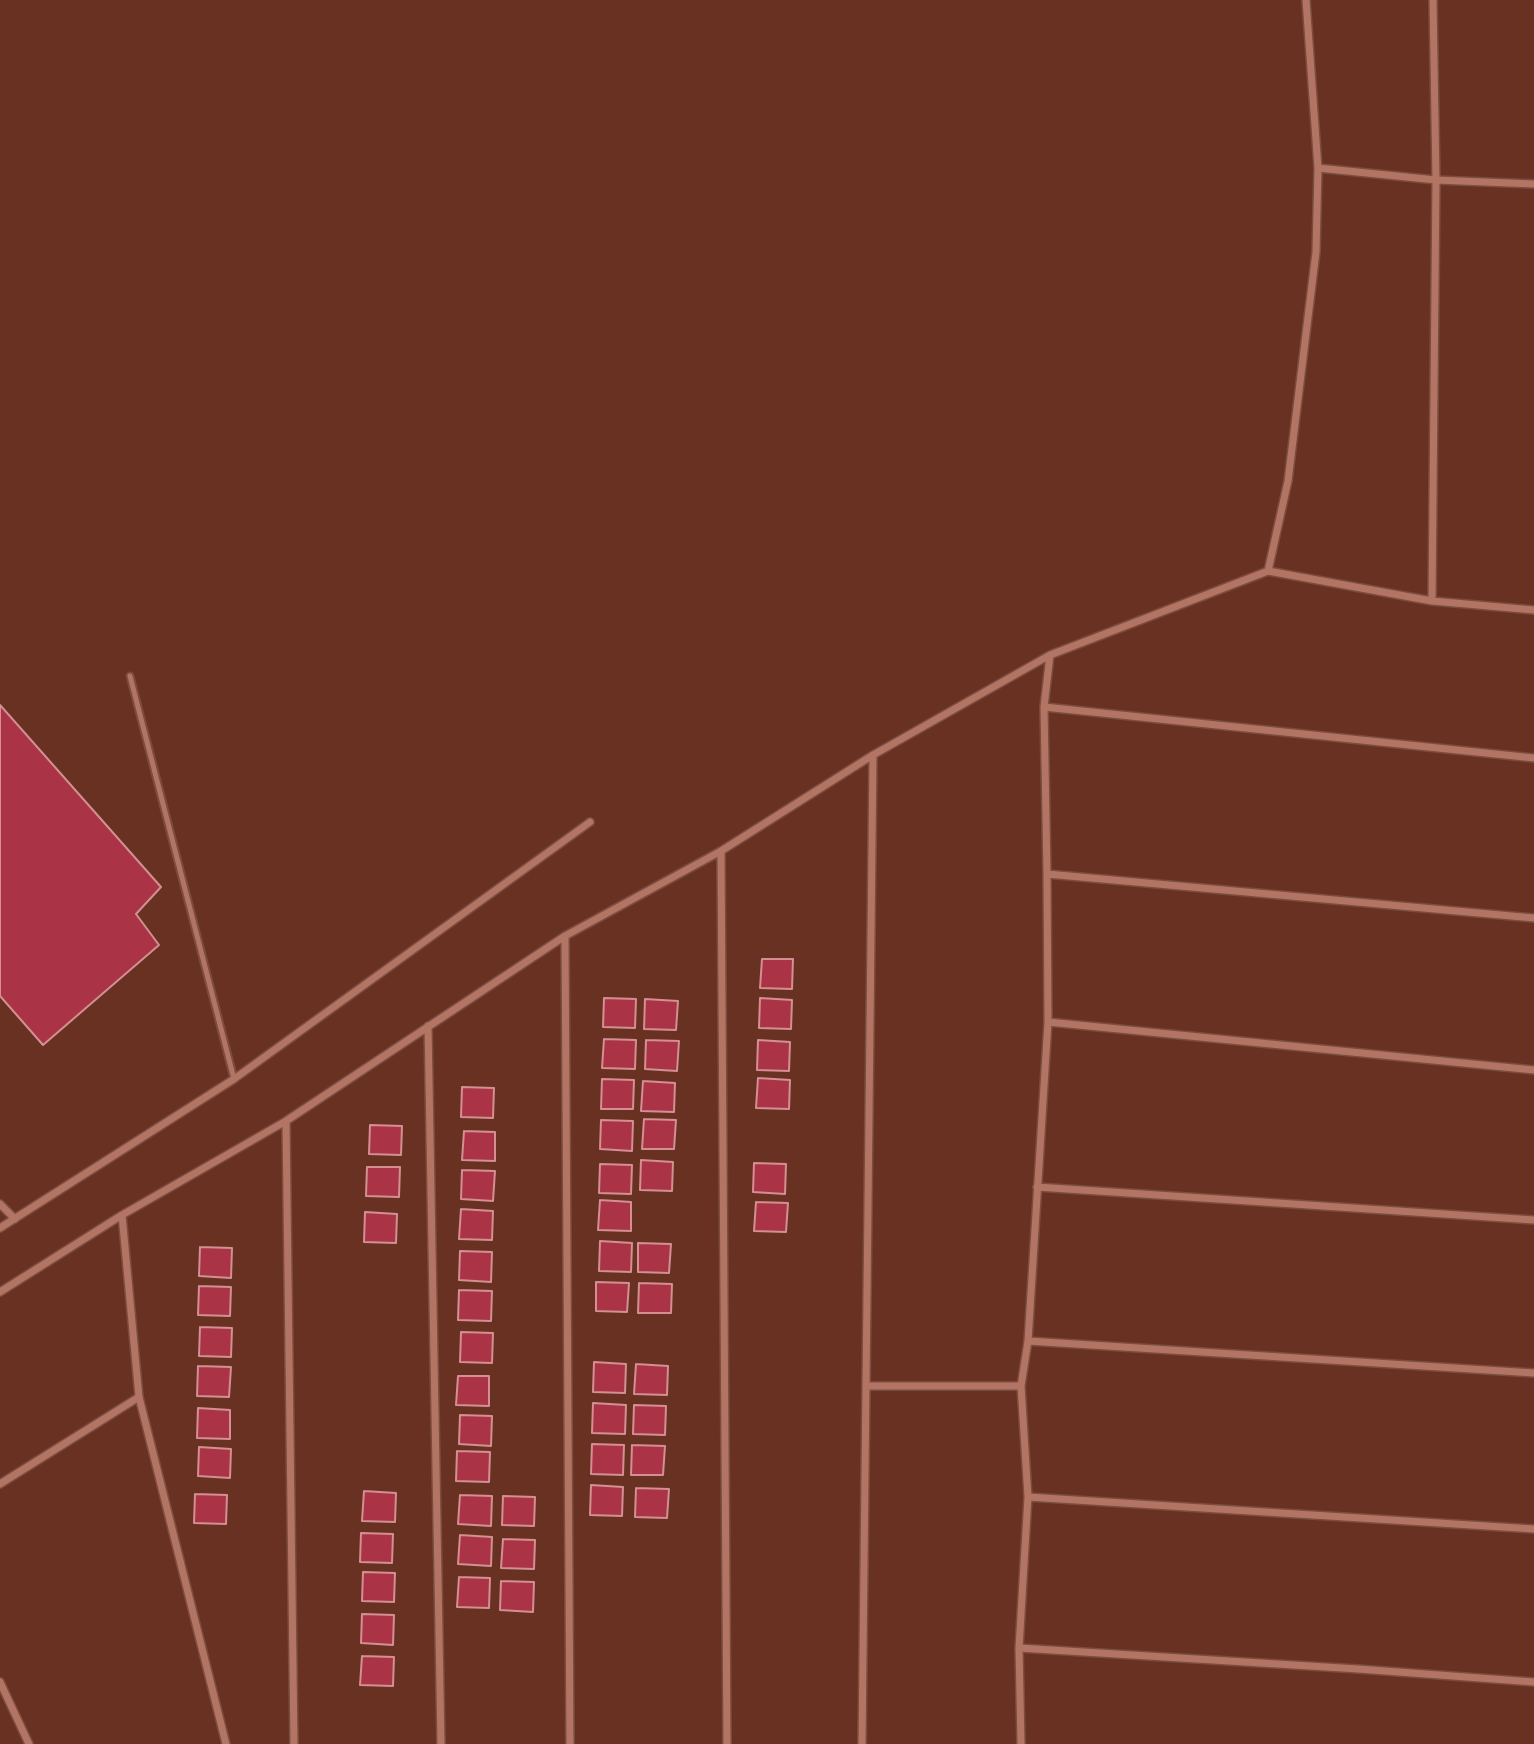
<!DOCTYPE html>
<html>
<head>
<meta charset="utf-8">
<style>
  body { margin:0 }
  canvas { display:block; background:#683122 }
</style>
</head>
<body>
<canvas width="1534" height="1744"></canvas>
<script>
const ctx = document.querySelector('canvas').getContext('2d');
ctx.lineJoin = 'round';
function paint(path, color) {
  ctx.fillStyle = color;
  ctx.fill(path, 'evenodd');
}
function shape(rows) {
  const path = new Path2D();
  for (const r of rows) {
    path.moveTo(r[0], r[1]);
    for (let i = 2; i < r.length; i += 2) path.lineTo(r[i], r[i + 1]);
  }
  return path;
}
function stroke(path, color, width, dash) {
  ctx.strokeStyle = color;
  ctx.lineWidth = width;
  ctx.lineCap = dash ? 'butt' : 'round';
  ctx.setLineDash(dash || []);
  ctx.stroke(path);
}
const building = shape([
  [0,705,161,887,136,914,159,945,43,1045,0,996,0,705],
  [762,959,793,959,792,989,760,988,762,959],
  [604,998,636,999,635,1028,603,1027,604,998],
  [760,998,792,1000,791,1029,759,1028,760,998],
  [645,999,678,1001,676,1030,644,1029,645,999],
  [604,1039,636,1040,635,1069,602,1068,604,1039],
  [646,1040,679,1041,677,1071,645,1069,646,1040],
  [758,1040,790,1042,789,1071,757,1070,758,1040],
  [758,1078,790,1080,789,1109,756,1108,758,1078],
  [602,1079,634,1080,633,1109,601,1109,602,1079],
  [643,1081,675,1083,674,1112,641,1111,643,1081],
  [462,1087,494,1088,493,1118,461,1117,462,1087],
  [644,1119,676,1120,674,1149,642,1149,644,1119],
  [601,1120,633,1121,632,1151,600,1149,601,1120],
  [370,1125,402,1126,401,1155,369,1154,370,1125],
  [464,1131,495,1132,495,1161,462,1160,464,1131],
  [641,1160,673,1162,672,1191,640,1190,641,1160],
  [754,1163,786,1164,785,1194,753,1192,754,1163],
  [600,1164,632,1165,631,1194,599,1193,600,1164],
  [367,1167,400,1167,399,1197,366,1196,367,1167],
  [462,1170,495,1171,493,1201,461,1199,462,1170],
  [600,1200,631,1202,631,1231,598,1230,600,1200],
  [756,1202,788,1203,786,1232,754,1231,756,1202],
  [461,1209,493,1211,492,1240,459,1239,461,1209],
  [365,1212,397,1214,396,1243,364,1242,365,1212],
  [600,1241,632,1243,631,1272,599,1271,600,1241],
  [638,1243,671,1244,669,1273,638,1272,638,1243],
  [200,1247,232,1248,231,1278,199,1276,200,1247],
  [460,1251,492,1252,491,1282,459,1280,460,1251],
  [596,1282,629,1283,627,1312,596,1311,596,1282],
  [639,1283,672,1284,671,1313,638,1313,639,1283],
  [199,1286,231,1287,230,1316,198,1315,199,1286],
  [459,1290,492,1291,491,1321,458,1320,459,1290],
  [200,1327,232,1328,231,1357,199,1356,200,1327],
  [461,1332,493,1333,492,1363,460,1362,461,1332],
  [594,1362,626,1364,625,1393,593,1392,594,1362],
  [636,1364,668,1366,667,1395,634,1394,636,1364],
  [198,1366,231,1367,229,1397,197,1396,198,1366],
  [458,1376,489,1376,489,1406,456,1405,458,1376],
  [593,1403,626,1405,625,1434,592,1433,593,1403],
  [634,1405,666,1406,665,1435,633,1434,634,1405],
  [198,1408,230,1410,230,1439,197,1438,198,1408],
  [460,1415,492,1416,491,1446,459,1444,460,1415],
  [592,1444,624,1445,623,1475,591,1474,592,1444],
  [632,1445,665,1446,663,1475,631,1475,632,1445],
  [199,1447,231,1449,230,1478,198,1476,199,1447],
  [457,1451,490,1452,489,1482,456,1481,457,1451],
  [591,1485,623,1487,622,1516,590,1515,591,1485],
  [636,1488,669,1489,667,1518,635,1517,636,1488],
  [364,1491,396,1493,395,1522,362,1521,364,1491],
  [195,1494,227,1495,226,1524,194,1523,195,1494],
  [460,1495,492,1496,491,1526,458,1524,460,1495],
  [503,1496,535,1497,534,1526,502,1525,503,1496],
  [361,1533,393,1534,392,1563,360,1562,361,1533],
  [460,1535,492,1537,491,1566,458,1564,460,1535],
  [503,1539,535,1540,534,1569,501,1568,503,1539],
  [363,1572,395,1573,394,1602,362,1601,363,1572],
  [459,1577,490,1578,489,1608,457,1607,459,1577],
  [501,1581,534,1582,533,1612,500,1610,501,1581],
  [362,1614,394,1615,393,1645,361,1643,362,1614],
  [362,1656,394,1657,393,1686,360,1685,362,1656]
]);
paint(building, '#aa3445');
stroke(building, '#d38f92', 2);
const service = shape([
  [130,676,234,1079]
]);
const minor = shape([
  [1318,168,1436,180,1534,184],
  [1268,571,1288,481,1316,252,1318,168,1306,0],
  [1432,601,1436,180,1433,0],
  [1044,707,1534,758],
  [721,851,727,1744],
  [1047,874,1534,918],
  [565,936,570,1744],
  [1048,1022,1534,1070],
  [428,1026,441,1744],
  [286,1121,294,1744],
  [1037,1187,1534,1220],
  [0,1204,15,1219],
  [0,1228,234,1079,590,822],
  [0,1292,122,1215],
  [1028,1341,1534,1373],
  [866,1386,1021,1386],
  [0,1484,139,1397],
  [1028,1497,1534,1529],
  [1019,1648,1358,1669,1534,1682],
  [0,1682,29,1744],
  [226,1744,139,1397,122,1215,286,1121,565,936,721,851,873,755,1050,655],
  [862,1744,873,755],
  [1021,1744,1019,1648,1028,1497,1021,1386,1028,1341,1048,1022,1047,874,1044,707,1050,655,1268,571,1432,601,1534,610]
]);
stroke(service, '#7b4c3f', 9);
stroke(minor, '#7b4c3f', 10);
stroke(service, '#b27463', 5);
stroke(minor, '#b27463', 7);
</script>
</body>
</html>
